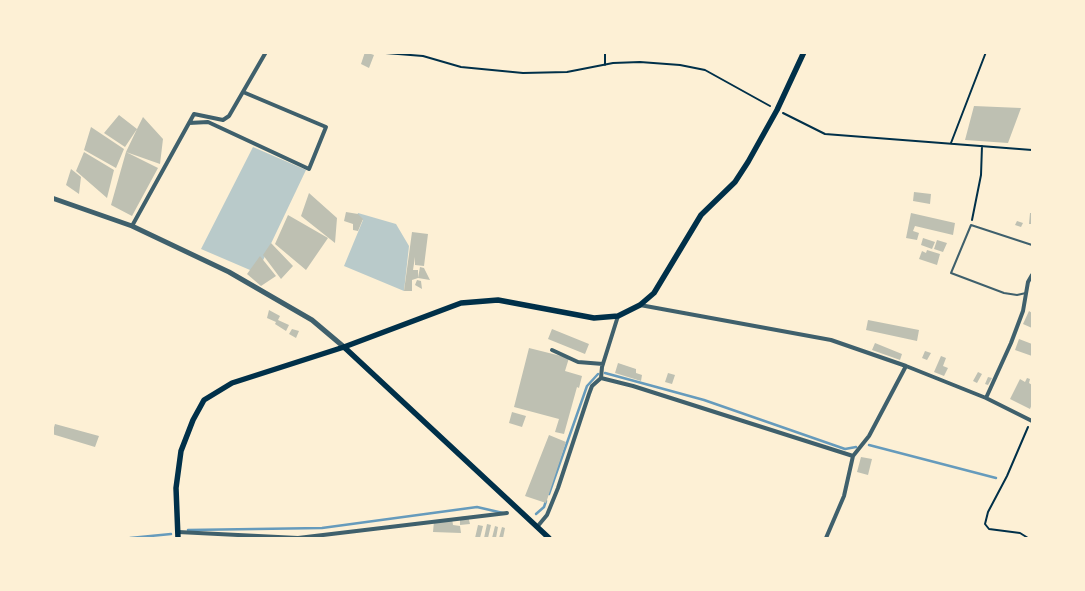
<!DOCTYPE html>
<html>
<head>
<meta charset="utf-8">
<style>
  body { margin:0 }
  #map { position:relative; width:1085px; height:591px; overflow:hidden; background:#fdf0d5; font-family:Helvetica,sans-serif }
  canvas { display:block }
  .frame { position:absolute; inset:0; border:54px solid #fdf0d5; pointer-events:none }
</style>
</head>
<body>
<div id="map">
<canvas width="1085" height="591"></canvas>
<div class="frame"></div>
</div>
<script>
const ctx = document.querySelector('canvas').getContext('2d');
ctx.lineJoin = 'round';
function paint(path, color) {
  ctx.fillStyle = color;
  ctx.fill(path, 'evenodd');
}
function shape(rows) {
  const path = new Path2D();
  for (const r of rows) {
    path.moveTo(r[0], r[1]);
    for (let i = 2; i < r.length; i += 2) path.lineTo(r[i], r[i + 1]);
  }
  return path;
}
function stroke(path, color, width, dash) {
  ctx.strokeStyle = color;
  ctx.lineWidth = width;
  ctx.lineCap = dash ? 'butt' : 'round';
  ctx.setLineDash(dash || []);
  ctx.stroke(path);
}
paint(shape([
  [253,147,306,170,257,273,201,249],
  [358,213,396,224,409,246,404,291,344,266,363,220,357,216]
]), '#b9caca');
stroke(shape([
  [605,373,704,400,845,449,856,447],
  [869,445,996,478],
  [549,494,587,386,598,374],
  [536,514,544,507,546,501],
  [188,530,322,528,477,507,503,513],
  [130,538,171,534]
]), '#669bbc', 2.5);
paint(shape([
  [365,52,374,55,369,68,361,64],
  [974,106,1021,108,1008,143,965,140],
  [119,115,137,129,143,117,163,139,160,164,126,152,158,168,132,216,111,205,126,152,137,129,125,147,104,133],
  [91,127,124,149,116,168,84,150],
  [84,152,114,170,107,198,76,171],
  [71,169,81,177,79,194,66,185],
  [914,192,931,194,930,204,913,201],
  [309,193,337,218,335,243,301,216],
  [346,212,358,214,363,219,358,231,353,230,353,224,344,221],
  [911,213,955,223,953,235,915,226,913,231,919,233,917,240,906,238],
  [1030,213,1032,213,1032,224,1029,224],
  [288,215,328,238,306,270,275,244],
  [1017,221,1023,223,1021,227,1015,225],
  [412,232,428,234,424,266,415,265,415,257,413,270,418,270,418,278,420,267,424,268,430,280,418,278,412,280,412,291,404,291],
  [923,238,935,242,932,249,921,245],
  [937,240,947,243,943,252,934,249],
  [271,243,293,266,281,279,263,255],
  [927,250,940,254,937,265,919,259,922,251,926,253],
  [260,256,276,276,261,286,247,274],
  [417,280,421,281,422,289,415,285],
  [269,310,280,316,278,320,289,325,286,331,275,324,276,322,267,318],
  [1029,311,1032,313,1032,328,1023,324],
  [868,320,919,330,917,341,866,330],
  [292,329,299,331,296,338,289,334],
  [552,329,589,344,585,354,548,339],
  [1019,339,1032,344,1032,356,1015,350],
  [875,343,902,354,900,360,872,350],
  [529,348,569,358,565,371,582,376,579,388,577,387,564,434,555,432,559,419,514,407],
  [925,351,931,353,927,360,922,358],
  [941,356,946,358,943,366,948,368,944,376,934,372],
  [618,363,636,369,636,373,642,375,641,381,615,373],
  [978,372,982,374,977,383,973,381],
  [668,373,675,375,672,384,665,382],
  [988,377,992,378,988,385,985,384],
  [1027,378,1030,379,1029,383,1032,385,1032,404,1030,409,1010,399,1020,379,1025,382],
  [512,412,526,416,522,427,509,423],
  [55,424,99,436,95,447,52,434],
  [549,435,566,442,546,503,525,496],
  [861,457,872,459,868,475,857,472],
  [468,516,470,524,460,525,460,517],
  [452,518,453,525,460,526,461,533,433,532,434,521],
  [487,524,491,525,488,538,484,538],
  [478,525,483,526,480,538,475,538],
  [495,526,498,527,496,538,492,538],
  [502,527,505,528,503,538,499,538]
]), '#bec0b2');
stroke(shape([
  [373,52,423,56,461,67,523,73,567,72,613,63,640,62,680,65,705,70,770,106],
  [605,52,605,65],
  [783,113,825,134,1032,150],
  [951,143,986,52],
  [972,220,981,175,982,146],
  [1028,538,1020,533,989,529,985,524,988,512,1007,476,1028,427]
]), '#003049', 2);
stroke(shape([
  [1026,293,1017,295,1004,293,951,273,971,225,1032,245]
]), '#3f606c', 2);
stroke(shape([
  [189,123,208,122,309,169,326,127,243,92],
  [132,226,194,114,223,120,229,116,266,52],
  [640,305,831,340,906,366,986,398,1032,421],
  [552,350,578,362,603,364],
  [601,378,633,386,853,456],
  [986,398,1011,343,1023,311,1028,282,1032,275],
  [537,527,547,515,558,488,589,394,592,386,601,378,602,367,618,316],
  [178,532,298,538,507,513],
  [826,538,844,496,853,456,869,436,906,366]
]), '#3f606c', 4);
stroke(shape([
  [52,198,132,226,229,272,312,320,344,347]
]), '#3f606c', 5);
stroke(shape([
  [344,347,549,538],
  [178,538,176,488,181,451,193,420,204,400,232,383,344,347,461,303,498,300,594,318,618,316,640,305,654,293,701,215,735,182,748,162,777,110,804,52]
]), '#003049', 5.5);
</script>
</body>
</html>
